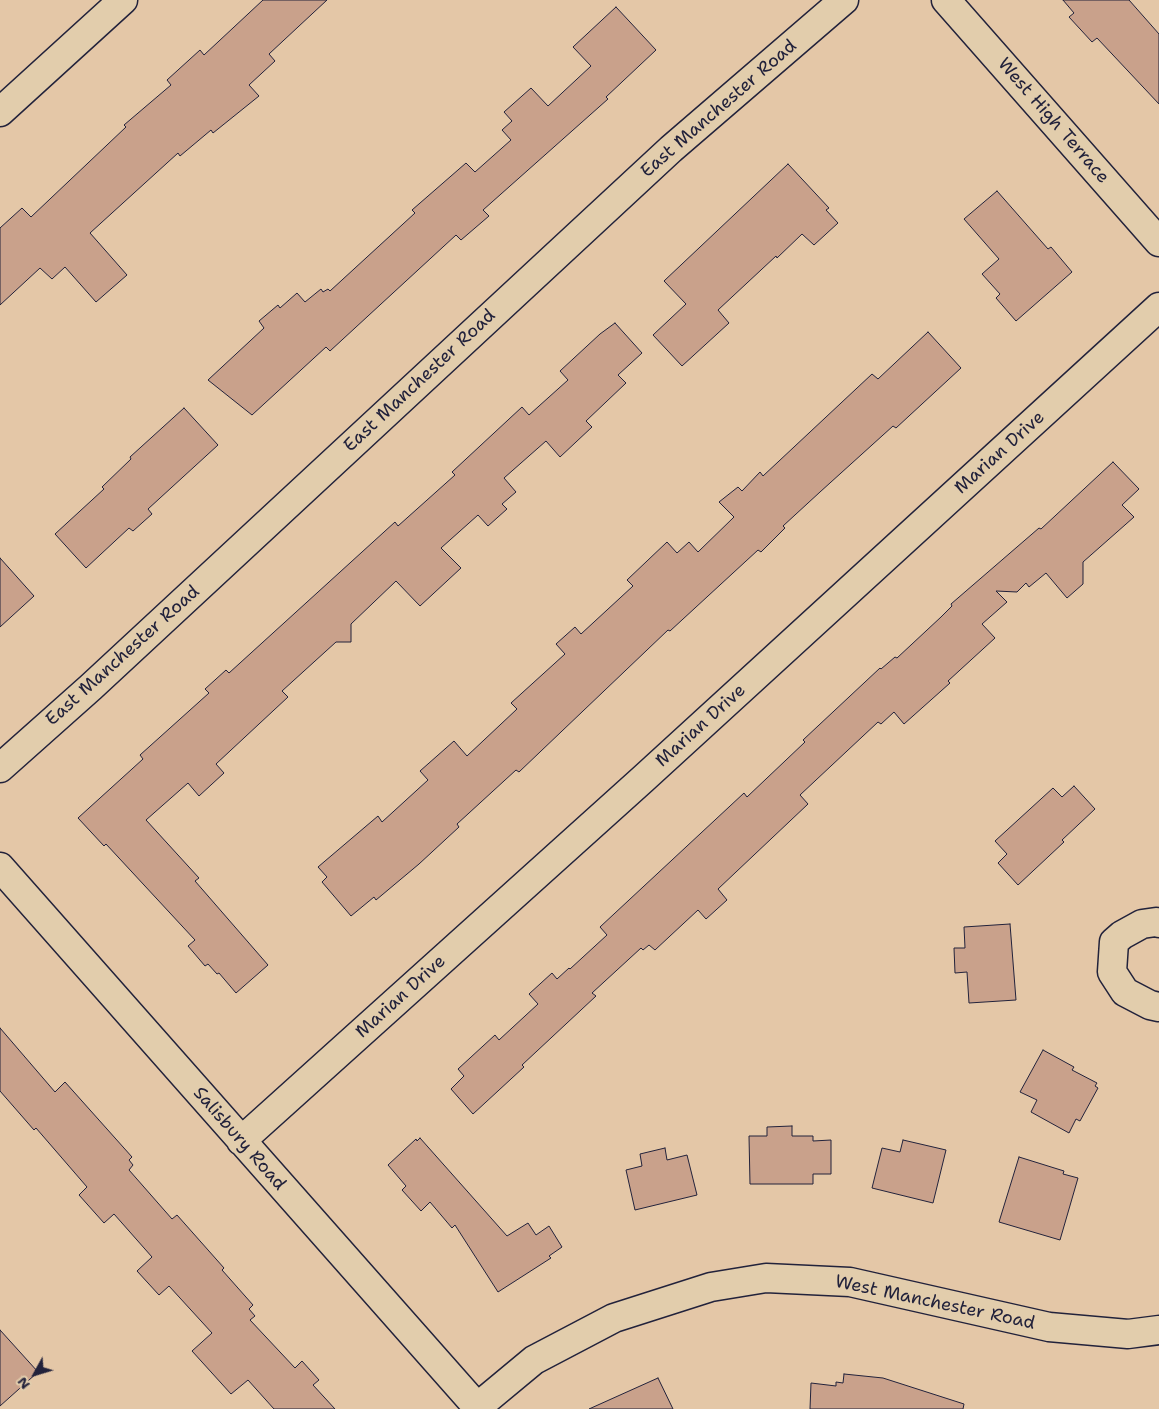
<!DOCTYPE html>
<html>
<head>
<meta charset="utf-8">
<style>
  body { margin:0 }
  #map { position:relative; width:1159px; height:1409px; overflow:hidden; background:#e4c7a7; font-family:"Shantell Sans",sans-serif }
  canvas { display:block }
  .north { position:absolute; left:10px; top:1349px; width:50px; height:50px; -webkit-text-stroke:4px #e2cdac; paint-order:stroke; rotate:231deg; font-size:14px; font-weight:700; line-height:20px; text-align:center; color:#22223b }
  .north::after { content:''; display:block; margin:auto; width:18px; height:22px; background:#22223b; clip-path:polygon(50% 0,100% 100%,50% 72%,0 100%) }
</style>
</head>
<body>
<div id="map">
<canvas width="1159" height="1409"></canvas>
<div class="north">N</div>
</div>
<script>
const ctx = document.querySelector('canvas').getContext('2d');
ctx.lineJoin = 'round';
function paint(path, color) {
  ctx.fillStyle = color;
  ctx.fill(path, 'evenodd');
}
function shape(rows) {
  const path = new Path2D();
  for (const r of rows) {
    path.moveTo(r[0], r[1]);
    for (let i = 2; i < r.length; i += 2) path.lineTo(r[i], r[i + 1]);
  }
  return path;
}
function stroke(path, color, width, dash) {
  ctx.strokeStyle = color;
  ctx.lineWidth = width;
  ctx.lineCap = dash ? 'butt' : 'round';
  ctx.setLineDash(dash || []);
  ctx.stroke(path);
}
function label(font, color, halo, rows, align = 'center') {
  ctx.font = font + ' "Shantell Sans",sans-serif';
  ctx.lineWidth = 4;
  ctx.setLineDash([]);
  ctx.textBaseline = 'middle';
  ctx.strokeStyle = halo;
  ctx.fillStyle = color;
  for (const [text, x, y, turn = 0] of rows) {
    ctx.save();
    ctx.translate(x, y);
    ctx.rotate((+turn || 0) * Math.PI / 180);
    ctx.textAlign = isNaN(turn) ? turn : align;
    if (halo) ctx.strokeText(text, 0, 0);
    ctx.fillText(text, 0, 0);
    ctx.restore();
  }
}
const building = shape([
  [263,0,327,0,269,54,275,61,249,85,259,96,213,133,211,130,180,156,178,153,90,233,127,275,96,302,65,267,52,279,40,268,0,305,0,228,22,208,31,217,126,127,124,125,171,85,167,80,200,50,204,55,263,0],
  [1063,0,1129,0,1159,34,1159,104,1097,38,1092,42,1069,17,1074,13,1063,0],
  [616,7,656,50,606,97,608,99,483,210,489,216,461,240,456,235,330,351,326,347,252,415,208,380,264,328,259,321,278,305,280,308,297,293,305,302,321,289,323,292,328,289,330,291,415,213,412,210,466,163,475,172,511,140,502,130,512,121,504,112,531,88,548,106,591,66,573,47,616,7],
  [788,164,829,208,826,210,838,223,814,245,802,234,777,258,776,256,718,310,729,323,682,366,653,335,686,304,664,281,788,164],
  [997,191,1048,249,1051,247,1072,272,1016,321,996,298,1000,294,982,274,999,259,964,219,997,191],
  [615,323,642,353,618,375,626,383,586,421,592,427,560,457,546,441,504,478,516,492,502,504,507,509,488,526,478,515,441,548,461,568,420,606,396,581,351,624,351,642,336,642,282,691,288,697,216,764,224,773,199,796,188,783,146,820,199,878,195,881,268,965,236,993,219,973,217,974,208,964,205,966,188,946,195,940,106,844,104,846,78,818,143,759,140,755,209,693,205,689,226,670,229,673,395,522,398,526,455,475,452,472,522,407,529,415,568,380,560,371,600,334,615,323],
  [928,332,961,368,896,428,893,426,820,492,783,526,785,528,761,552,758,550,670,631,668,630,519,772,516,770,457,824,459,827,419,864,376,900,374,897,351,916,322,882,327,877,318,867,378,816,382,822,428,780,420,771,454,741,467,756,517,709,511,703,565,654,556,644,575,627,581,634,633,586,627,580,667,542,677,553,689,542,698,552,734,517,719,502,738,487,742,491,760,472,763,476,872,374,878,379,928,332],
  [184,408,218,445,148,509,152,514,133,531,129,528,86,568,55,534,104,489,102,487,131,459,130,457,184,408],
  [1113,462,1139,489,1122,505,1134,517,1083,562,1083,584,1067,598,1046,573,1029,587,1026,583,1017,592,996,591,1007,602,982,624,995,638,948,681,950,683,904,724,894,712,881,724,878,722,800,795,808,804,718,889,727,900,706,919,698,910,655,950,649,945,643,950,641,948,592,993,596,996,522,1065,524,1067,473,1114,451,1089,464,1076,458,1069,495,1035,499,1040,538,1004,529,994,552,973,557,979,569,968,570,969,607,935,600,927,744,793,747,797,805,742,803,740,880,668,881,669,895,657,897,658,941,617,952,606,951,604,1039,528,1041,529,1113,462],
  [0,558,34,596,0,627,0,558],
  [1074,786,1095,809,1062,840,1064,842,1018,885,998,863,1007,854,995,841,1053,788,1062,797,1074,786],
  [1010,924,1016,1000,969,1003,967,972,955,973,954,948,965,948,964,927,1010,924],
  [0,1028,55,1092,65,1082,132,1157,129,1160,133,1165,129,1170,172,1219,177,1215,224,1268,222,1270,253,1305,249,1309,255,1316,250,1320,295,1368,302,1361,319,1380,313,1385,335,1409,274,1409,248,1380,231,1394,192,1351,212,1333,169,1286,159,1295,137,1271,152,1257,114,1214,104,1223,79,1195,87,1187,36,1128,34,1130,0,1091,0,1028],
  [1043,1050,1074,1067,1072,1070,1097,1083,1095,1086,1098,1088,1080,1121,1076,1119,1069,1133,1031,1112,1037,1100,1020,1092,1043,1050],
  [792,1126,792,1136,813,1136,813,1141,831,1140,831,1174,813,1174,813,1184,750,1184,749,1136,767,1136,767,1127,792,1126],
  [420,1138,507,1236,528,1223,536,1235,549,1226,562,1247,549,1256,551,1258,498,1292,455,1225,452,1228,430,1202,421,1211,402,1190,406,1186,388,1165,416,1139,417,1141,420,1138],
  [903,1140,946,1150,933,1203,872,1188,882,1148,900,1152,903,1140],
  [665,1148,667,1160,687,1155,697,1195,635,1210,626,1170,642,1166,640,1154,665,1148],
  [1019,1157,1064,1171,1063,1174,1078,1178,1060,1240,999,1222,1019,1157],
  [0,1330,38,1372,0,1406,0,1330],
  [844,1374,883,1378,964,1404,963,1409,810,1409,811,1383,836,1386,836,1382,843,1383,844,1374],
  [658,1378,673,1409,589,1409,658,1378]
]);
paint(building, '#c9a18b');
stroke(building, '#22223b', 1);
const minor = shape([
  [946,0,1159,242],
  [0,112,123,0],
  [0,768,91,687,671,149,844,0],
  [0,867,479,1409],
  [1159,923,1156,922,1142,924,1122,935,1114,942,1112,972,1125,992,1150,1005,1159,1007],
  [241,1141,643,779,1159,307],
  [475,1409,534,1360,614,1318,711,1287,766,1278,850,1282,1049,1327,1128,1334,1159,1330]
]);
stroke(minor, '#22223b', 31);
stroke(minor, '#e2cdac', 28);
label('18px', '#22223b', '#e2cdac', [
  ["East Manchester Road",719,109,-41],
  ["West High Terrace",1053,121,49],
  ["East Manchester Road",420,381,-43],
  ["Marian Drive",1000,453,-42],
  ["East Manchester Road",123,656,-42],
  ["Marian Drive",701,726,-42],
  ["Marian Drive",401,997,-42],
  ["Salisbury Road",239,1139,49],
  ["West Manchester Road",935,1303,12]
]);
</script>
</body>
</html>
